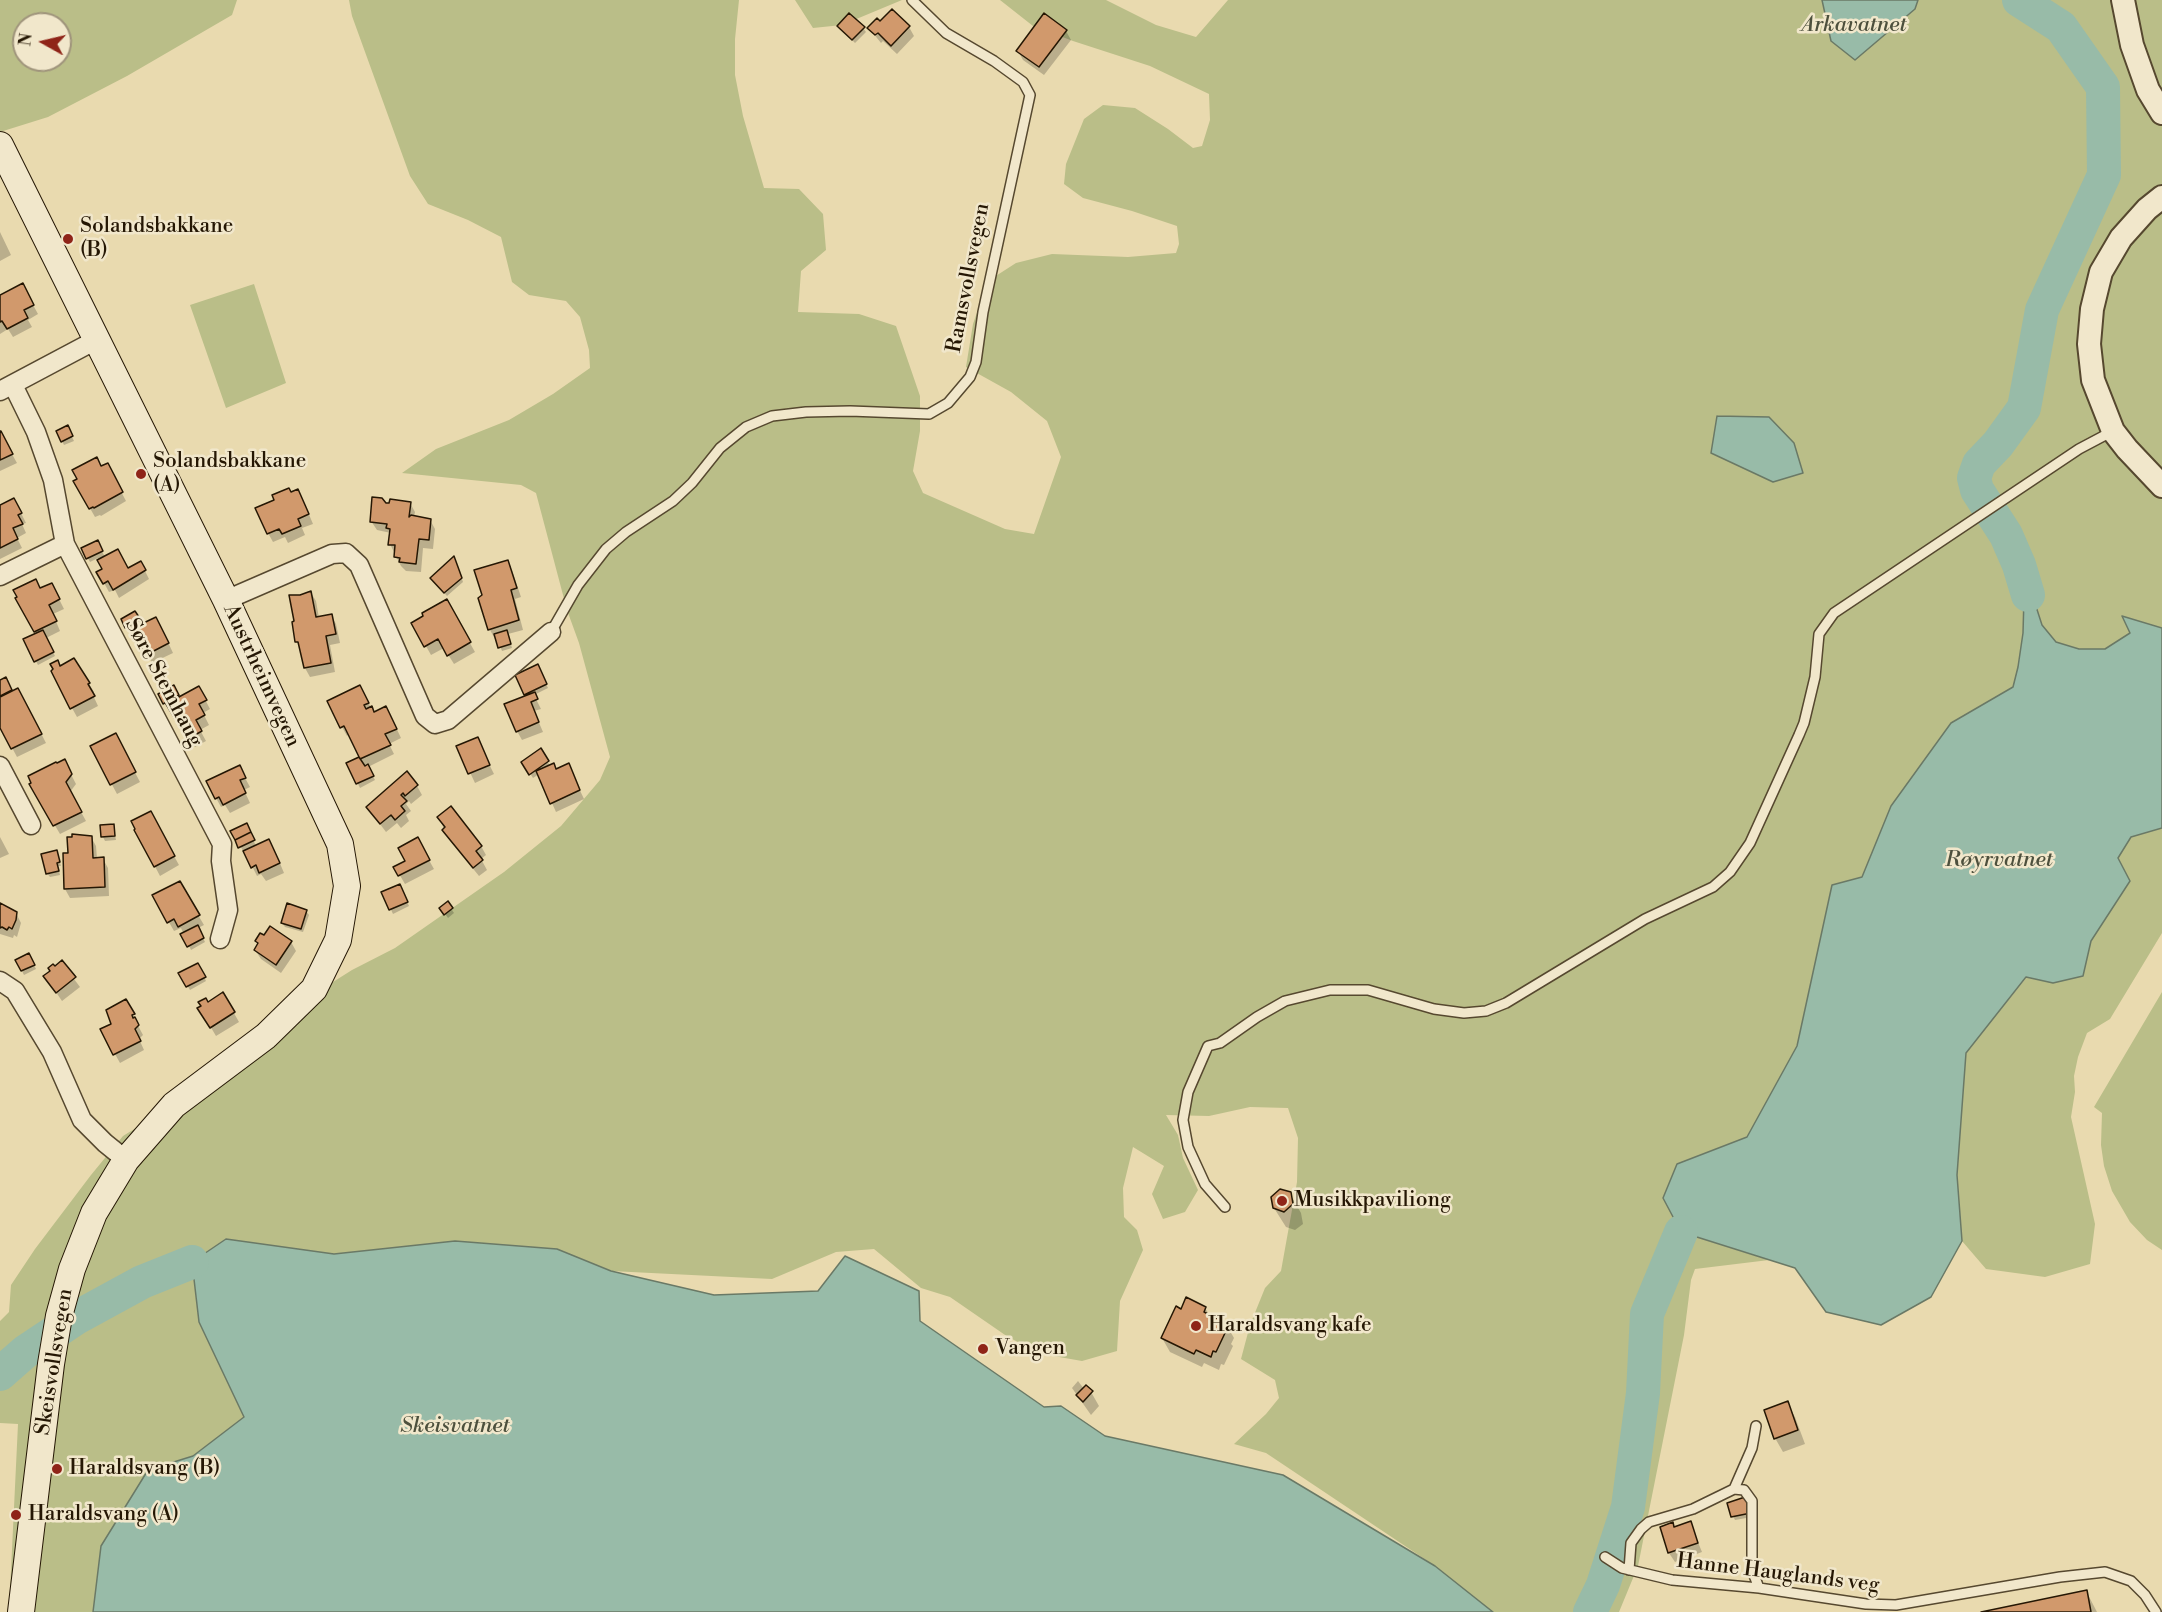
<!DOCTYPE html>
<html>
<head>
<meta charset="utf-8">
<style>
  body { margin:0 }
  #map { position:relative; width:2162px; height:1612px; overflow:hidden; background:#e9daaf; font-family:"Libre Bodoni",serif }
  canvas { display:block }
  .north { position:absolute; left:12px; top:12px; width:60px; height:60px; box-sizing:border-box; background:#f1e7cb; border:2px solid #9f947b; border-radius:50%; rotate:278deg; font-size:16px; font-weight:700; line-height:24px; text-align:center; color:#251704 }
  .north::after { content:''; display:block; margin:auto; width:21px; height:27px; background:#8f2418; clip-path:polygon(50% 0,100% 100%,50% 72%,0 100%) }
</style>
</head>
<body>
<div id="map">
<canvas width="2162" height="1612"></canvas>
<div class="north">N</div>
</div>
<script>
const ctx = document.querySelector('canvas').getContext('2d');
ctx.lineJoin = 'round';
function paint(path, color) {
  ctx.fillStyle = color;
  ctx.fill(path, 'evenodd');
}
function shape(rows) {
  const path = new Path2D();
  for (const r of rows) {
    path.moveTo(r[0], r[1]);
    for (let i = 2; i < r.length; i += 2) path.lineTo(r[i], r[i + 1]);
  }
  return path;
}
function stroke(path, color, width, dash) {
  ctx.strokeStyle = color;
  ctx.lineWidth = width;
  ctx.lineCap = dash ? 'butt' : 'round';
  ctx.setLineDash(dash || []);
  ctx.stroke(path);
}
function label(font, color, halo, rows, align = 'center') {
  ctx.font = font + ' "Libre Bodoni",serif';
  ctx.lineWidth = 5;
  ctx.setLineDash([]);
  ctx.textBaseline = 'middle';
  ctx.strokeStyle = halo;
  ctx.fillStyle = color;
  for (const [text, x, y, turn = 0] of rows) {
    ctx.save();
    ctx.translate(x, y);
    ctx.rotate((+turn || 0) * Math.PI / 180);
    ctx.textAlign = isNaN(turn) ? turn : align;
    if (halo) ctx.strokeText(text, 0, 0);
    ctx.fillText(text, 0, 0);
    ctx.restore();
  }
}
paint(shape([
  [0,0,237,0,232,15,127,76,48,117,0,132],
  [24,24,60,24,60,60,24,60],
  [349,0,739,0,735,39,735,75,743,116,764,188,799,189,823,214,826,250,801,271,798,312,859,314,896,326,920,396,920,431,913,471,923,493,1005,529,1034,534,1061,457,1047,421,1011,392,966,367,973,324,988,281,1016,263,1052,254,1128,257,1176,253,1179,244,1177,226,1132,211,1083,198,1064,184,1066,164,1084,119,1103,105,1135,108,1168,129,1193,148,1202,146,1210,120,1209,94,1150,66,1073,41,1033,26,1000,0,1106,0,1156,25,1196,37,1228,0,1822,0,1831,40,1915,9,1918,0,2162,0,2162,628,2123,617,2130,633,2105,649,2079,649,2056,642,2041,625,2034,600,2024,597,2023,633,2018,667,2013,687,1951,723,1891,806,1862,877,1832,886,1797,1046,1747,1137,1677,1164,1681,1232,1769,1260,1695,1269,1691,1280,1684,1335,1638,1566,1619,1612,1493,1612,1435,1566,1266,1453,1234,1444,1266,1414,1279,1398,1275,1380,1241,1359,1250,1325,1265,1288,1281,1271,1297,1182,1298,1138,1288,1108,1250,1107,1209,1116,1166,1115,1178,1135,1183,1158,1198,1190,1185,1212,1163,1219,1152,1194,1164,1166,1133,1147,1123,1188,1124,1217,1137,1230,1143,1250,1120,1301,1117,1351,1082,1361,1042,1354,1008,1337,950,1297,921,1288,874,1249,836,1252,772,1279,611,1271,557,1249,455,1241,334,1254,226,1239,192,1263,199,1322,244,1417,193,1456,148,1470,101,1546,93,1612,9,1612,18,1424,0,1423,0,1321,9,1312,11,1285,35,1249,91,1175,123,1136,173,1105,314,994,352,970,395,948,504,872,561,826,600,780,610,757,579,643,567,610,536,493,521,485,402,473,436,449,509,420,553,394,590,368,589,350,580,317,566,301,529,295,512,282,501,237,468,220,428,204,410,176,352,16],
  [795,0,902,0,842,25,813,28],
  [254,284,286,383,226,408,190,305],
  [2162,828,2162,933,2110,1019,2087,1033,2078,1057,2074,1076,2075,1092,2071,1117,2095,1224,2090,1264,2045,1277,1986,1269,1962,1241,1957,1175,1965,1053,2027,977,2053,983,2083,976,2091,941,2130,881,2118,858,2131,837],
  [2162,992,2162,1250,2147,1240,2130,1222,2112,1191,2104,1166,2101,1145,2102,1113,2094,1107]
]), '#babe88');
const water = shape([
  [1822,0,1918,0,1915,9,1855,60,1831,41,1822,0],
  [1717,416,1769,417,1794,443,1803,473,1773,482,1711,453,1717,416],
  [2032,594,2042,625,2056,642,2079,649,2105,649,2130,633,2122,616,2162,628,2162,828,2131,837,2118,858,2130,881,2091,941,2083,976,2053,983,2026,977,1966,1053,1957,1175,1962,1241,1931,1297,1881,1325,1826,1312,1795,1268,1681,1232,1663,1198,1677,1164,1747,1137,1797,1046,1832,885,1862,877,1891,806,1951,723,2013,687,2018,667,2023,633,2024,597,2032,594],
  [226,1239,334,1254,455,1241,557,1249,611,1271,714,1295,818,1291,845,1256,919,1291,920,1321,1044,1407,1061,1406,1105,1436,1283,1475,1435,1566,1493,1612,93,1612,101,1546,148,1470,193,1456,244,1417,199,1322,192,1262,226,1239]
]);
paint(water, '#98bba8');
stroke(water, '#6a7966', 1.5);
paint(shape([
  [881,23,909,27,914,36,897,54,883,41,881,43,869,28],
  [839,27,863,28,866,32,855,43],
  [1066,31,1071,40,1044,75,1023,60,1018,51],
  [0,232,11,255,0,261],
  [22,285,38,314,28,320,32,327,13,337,8,329,0,334,0,297],
  [67,427,74,441,64,445,62,441],
  [0,433,17,463,0,471],
  [107,465,126,501,101,516,100,515,95,517,75,482],
  [291,494,303,500,313,524,302,528,305,535,288,543,285,537,273,542,268,533],
  [410,503,415,512,414,517,430,520,435,529,433,549,423,548,421,572,406,571,401,566,390,544,391,533,377,530,371,521,385,504],
  [0,507,19,509,26,523,22,524,26,533,17,538,22,548,0,559],
  [97,542,105,557,128,570,141,563,149,579,119,598,115,590,109,592,98,572,104,569,98,558,90,562,83,549],
  [507,561,512,570,521,597,515,599,523,630,508,634,512,648,502,651,497,638,495,639,490,630,480,598],
  [456,562,463,582,447,596,434,582],
  [56,593,64,609,53,614,60,631,46,638,55,656,38,665,25,640,37,634,17,599],
  [311,593,316,601,319,618,331,615,336,624,340,643,330,645,335,672,310,677,305,668,302,650,297,642,296,622,300,596],
  [446,601,475,652,454,664,444,648,431,655,413,623],
  [135,613,142,625,161,627,173,653,152,663,146,652,143,654,138,645,139,637,135,628,129,631,123,619],
  [74,660,94,692,92,693,98,706,77,717,72,708,60,667],
  [539,670,548,688,534,695,541,709,534,711,543,732,522,740,517,731,527,697,517,676],
  [6,679,12,692,23,698,46,743,17,757,0,725,0,682],
  [173,687,180,699,199,688,210,709,203,713,209,725,200,730,206,741,195,747,184,726,181,727,160,695],
  [365,696,374,714,391,717,401,738,389,744,394,754,368,767,375,780,360,788,348,764,360,757,349,734,347,736,342,727],
  [120,744,140,782,117,794,92,747],
  [480,746,494,774,475,783,458,747],
  [540,750,550,766,556,770,568,765,584,799,556,812,539,774,533,778,523,762],
  [64,761,76,784,70,792,86,821,60,834,31,785],
  [244,776,250,787,244,790,250,803,230,813,225,805,221,807,216,798],
  [417,786,422,795,411,804,409,801,406,804,411,811,406,815,409,821,401,828,397,823,386,832,368,808],
  [150,813,179,865,160,876,136,830],
  [439,818,481,846,486,855,481,859,487,870,479,876,449,839],
  [113,825,116,840,105,841,103,837],
  [246,825,256,846,274,849,284,873,266,881,261,874,257,876,253,868,263,863,252,866,232,832],
  [0,837,9,854,0,858],
  [91,837,96,846,97,859,103,859,108,868,109,896,70,898,65,889,64,859],
  [417,839,434,869,405,884,395,867,407,861],
  [57,852,61,866,58,866,60,875,50,877,47,873],
  [179,883,204,925,198,928,205,942,191,950,181,928,174,931,154,896],
  [401,889,409,906,393,914,383,893],
  [448,904,454,913,448,918,441,908],
  [0,905,16,913,21,923,17,937,14,935,13,938,0,934],
  [306,911,309,915,303,932,285,927,282,923],
  [257,941,291,942,296,951,281,973,261,959,255,950,259,945],
  [31,959,36,969,24,975,17,961],
  [62,963,80,987,62,1001,45,976],
  [198,965,206,981,190,990,180,974],
  [223,994,239,1022,216,1036,200,1009],
  [125,1001,143,1035,139,1039,144,1050,120,1063,115,1054,113,1024],
  [1290,1194,1301,1213,1303,1224,1295,1230,1286,1227,1274,1208],
  [1205,1308,1210,1316,1226,1324,1234,1338,1231,1344,1233,1346,1224,1365,1221,1364,1219,1370,1204,1363,1202,1367,1170,1352,1162,1338,1182,1311],
  [1078,1381,1084,1389,1091,1392,1099,1406,1091,1415,1072,1388],
  [1787,1403,1795,1417,1805,1444,1783,1452,1775,1438],
  [1745,1499,1752,1517,1735,1520,1733,1516],
  [1690,1523,1702,1552,1675,1562,1669,1553,1662,1528,1675,1528],
  [2086,1591,2097,1612,1988,1612]
]), '#0003');
stroke(shape([
  [2019,0,2061,27,2103,87,2104,175,2042,310,2024,408,1998,444,1979,464,1974,478,1977,490,2006,535,2019,565,2028,595],
  [0,1374,25,1352,76,1318,142,1282,192,1262],
  [1590,1612,1603,1585,1628,1507,1643,1393,1647,1314,1681,1232]
]), '#98bba8', 34);
const building = shape([
  [892,9,910,26,891,46,878,33,875,35,867,28,877,18,880,21,892,9],
  [849,13,865,27,852,40,837,26,849,13],
  [1044,13,1067,30,1039,67,1016,51,1044,13],
  [23,283,34,305,24,310,28,318,7,329,2,321,0,322,0,295,23,283],
  [68,425,73,436,61,442,56,431,68,425],
  [0,431,1,431,13,454,0,460,0,431],
  [97,457,101,466,108,463,123,492,94,508,93,507,89,509,73,481,77,479,72,470,97,457],
  [289,488,291,492,298,489,309,514,298,519,301,526,282,534,279,529,267,534,255,508,274,500,272,495,289,488],
  [372,497,382,498,386,503,389,503,390,499,411,502,409,517,411,515,431,519,429,540,419,539,416,564,399,562,400,558,394,557,395,545,388,545,390,529,386,528,387,524,370,522,372,497],
  [14,498,22,513,18,515,23,524,13,528,18,539,0,548,0,505,14,498],
  [98,540,103,551,86,559,81,548,98,540],
  [118,549,128,568,141,561,146,570,113,590,108,581,103,584,96,572,102,569,97,560,118,549],
  [454,556,462,578,444,593,430,578,454,556],
  [508,560,517,588,511,590,519,620,488,630,478,598,482,595,474,570,508,560],
  [36,579,40,588,52,583,60,599,49,605,57,621,34,632,15,598,17,597,13,590,36,579],
  [311,591,316,617,332,614,336,634,326,636,331,663,304,668,298,642,295,642,292,622,294,621,289,595,300,595,311,591],
  [447,599,471,642,447,656,438,639,424,647,411,623,423,616,422,613,447,599],
  [135,611,141,620,125,628,121,619,135,611],
  [156,617,169,643,146,655,140,644,137,645,133,638,137,636,133,628,156,617],
  [43,630,54,652,34,662,23,639,43,630],
  [507,630,511,644,498,648,494,634,507,630],
  [74,658,90,683,88,684,95,696,70,709,51,671,53,669,50,664,58,660,60,666,74,658],
  [538,664,547,684,524,695,515,675,538,664],
  [6,677,12,690,0,696,0,680,6,677],
  [174,685,179,695,163,704,158,694,174,685],
  [360,685,369,703,364,705,366,709,372,706,374,712,386,706,397,729,385,734,391,745,360,759,344,726,340,728,327,701,360,685],
  [199,686,207,700,199,704,205,715,196,720,202,731,188,739,178,717,175,719,166,704,199,686],
  [18,688,42,734,11,749,0,728,0,697,18,688],
  [535,692,538,699,531,702,539,722,516,732,504,704,535,692],
  [116,733,136,772,110,785,90,746,116,733],
  [478,737,490,765,468,774,456,746,478,737],
  [541,748,549,761,529,775,521,762,541,748],
  [359,757,365,766,368,764,374,776,356,784,346,763,359,757],
  [65,759,72,774,66,782,82,812,53,826,29,784,31,783,28,776,56,762,57,763,65,759],
  [554,763,556,769,569,763,580,790,550,804,536,771,554,763],
  [240,765,246,778,240,780,246,793,223,805,219,797,215,799,206,781,240,765],
  [407,771,418,785,405,796,403,793,401,795,407,801,401,806,405,811,395,820,391,815,380,824,366,807,407,771],
  [451,806,482,846,476,851,483,860,473,868,442,830,445,827,437,817,451,806],
  [151,811,175,856,154,867,134,830,135,829,131,821,151,811],
  [247,823,251,832,235,840,230,831,247,823],
  [114,824,115,836,101,837,100,825,114,824],
  [251,832,255,840,238,848,235,840,251,832],
  [72,834,92,836,93,858,104,857,105,887,64,889,63,853,68,853,67,837,72,837,72,834],
  [418,837,430,860,398,876,393,867,405,861,398,848,418,837],
  [269,839,280,863,259,873,256,865,251,868,243,851,269,839],
  [57,850,60,862,57,863,59,871,46,874,41,854,57,850],
  [180,881,200,915,178,927,174,919,167,923,152,895,180,881],
  [400,884,408,902,389,910,381,892,400,884],
  [448,901,453,908,444,915,439,908,448,901],
  [0,903,17,912,16,920,12,929,9,927,7,930,2,927,0,928,0,903],
  [287,903,307,910,301,929,281,923,287,903],
  [198,925,204,938,187,947,180,934,198,925],
  [270,926,292,941,276,965,254,950,258,943,255,941,260,933,264,935,270,926],
  [29,953,35,965,21,971,15,960,29,953],
  [62,960,76,977,56,993,43,976,50,971,48,968,53,964,55,966,62,960],
  [198,963,206,977,186,987,178,973,198,963],
  [223,992,235,1012,210,1028,197,1008,201,1006,198,1002,206,998,208,1002,223,992],
  [126,999,135,1014,132,1015,133,1018,135,1017,139,1025,135,1029,141,1041,113,1055,100,1029,111,1024,106,1010,126,999],
  [1280,1189,1291,1192,1293,1204,1284,1212,1273,1208,1271,1197,1280,1189],
  [1186,1297,1206,1307,1204,1312,1227,1323,1224,1330,1226,1331,1216,1352,1213,1351,1211,1357,1196,1350,1194,1354,1161,1338,1176,1306,1181,1309,1186,1297],
  [1086,1385,1093,1391,1083,1402,1076,1395,1086,1385],
  [1788,1401,1798,1430,1774,1439,1764,1410,1788,1401],
  [1745,1497,1751,1513,1731,1517,1727,1503,1745,1497],
  [1691,1521,1698,1543,1668,1553,1660,1527,1673,1522,1674,1527,1691,1521],
  [2087,1590,2091,1612,1981,1612,2087,1590]
]);
paint(building, '#d1996c');
stroke(building, '#251704', 1.5);
const service = shape([
  [551,632,578,585,606,549,626,532,673,501,692,483,720,448,746,427,772,416,806,412,850,411,929,414,948,403,970,377,976,362,983,312,1030,95,1023,82,994,61,946,33,912,0],
  [1225,1207,1205,1184,1188,1147,1183,1120,1188,1092,1208,1046,1220,1043,1257,1017,1285,1001,1330,990,1368,990,1434,1009,1464,1013,1486,1011,1506,1003,1645,919,1713,887,1730,872,1750,843,1799,735,1804,723,1815,677,1819,634,1834,613,2079,449,2113,431],
  [1734,1489,1744,1490,1752,1501,1752,1570,1759,1588],
  [1605,1557,1622,1568,1672,1580,1759,1588,1866,1604,1896,1605,2060,1577,2105,1572,2131,1581,2145,1595,2156,1612],
  [1629,1570,1631,1543,1641,1529,1649,1522,1693,1509,1734,1489,1752,1448,1756,1426]
]);
const minor = shape([
  [13,385,36,432,53,480,65,544,222,844,221,861,228,910,220,939],
  [0,391,96,340],
  [0,576,65,544],
  [226,600,332,554,346,553,359,565,425,716,435,724,448,720,551,632],
  [0,766,31,825],
  [0,981,15,991,52,1052,82,1120,105,1143,126,1160]
]);
const tertiary = shape([
  [2123,0,2132,45,2148,90,2162,113],
  [2162,197,2147,209,2121,238,2101,272,2092,309,2089,344,2093,380,2113,431,2127,449,2162,486]
]);
const secondary = shape([
  [0,145,226,600,340,844,347,886,338,940,314,989,266,1036,174,1105,126,1160,94,1213,72,1269,59,1316,51,1364,21,1612]
]);
stroke(service, '#56482f', 12);
stroke(minor, '#56482f', 21);
stroke(tertiary, '#56482f', 26);
stroke(secondary, '#251704', 28);
stroke(service, '#f1e7cb', 9);
stroke(minor, '#f1e7cb', 18);
stroke(tertiary, '#f1e7cb', 22);
stroke(secondary, '#f1e7cb', 26);
for (const [x, y, r, color] of [
  [68,239,6,"#8f2418"],
  [141,474,6,"#8f2418"],
  [1282,1201,6,"#8f2418"],
  [1196,1326,6,"#8f2418"],
  [983,1349,6,"#8f2418"],
  [57,1469,6,"#8f2418"],
  [16,1515,6,"#8f2418"]
]) {
  const dot = new Path2D();
  dot.arc(x, y, r, 0, 2 * Math.PI);
  ctx.fillStyle = color;
  ctx.fill(dot);
  stroke(dot, '#f1e7cb', 2);
}
label('21px', '#251704', '#f1e7cb', [
  ["Solandsbakkane",80,227],
  ["(B)",80,251],
  ["Solandsbakkane",153,462],
  ["(A)",153,486],
  ["Musikkpaviliong",1294,1201],
  ["Haraldsvang kafe",1208,1326],
  ["Vangen",995,1349],
  ["Haraldsvang (B)",69,1469],
  ["Haraldsvang (A)",28,1515]
], 'left');
label('21px', '#251704', '#f1e7cb', [
  ["Ramsvollsvegen",969,278,-79],
  ["Austrheimvegen",261,676,65],
  ["Søre Stemhaug",163,683,62],
  ["Skeisvollsvegen",55,1362,-81],
  ["Hanne Hauglands veg",1778,1574,7]
]);
label('italic 22px', '#4d503d', '#f1e7cb', [
  ["Arkavatnet",1854,26],
  ["Røyrvatnet",1999,861],
  ["Skeisvatnet",455,1427]
]);
</script>
</body>
</html>
